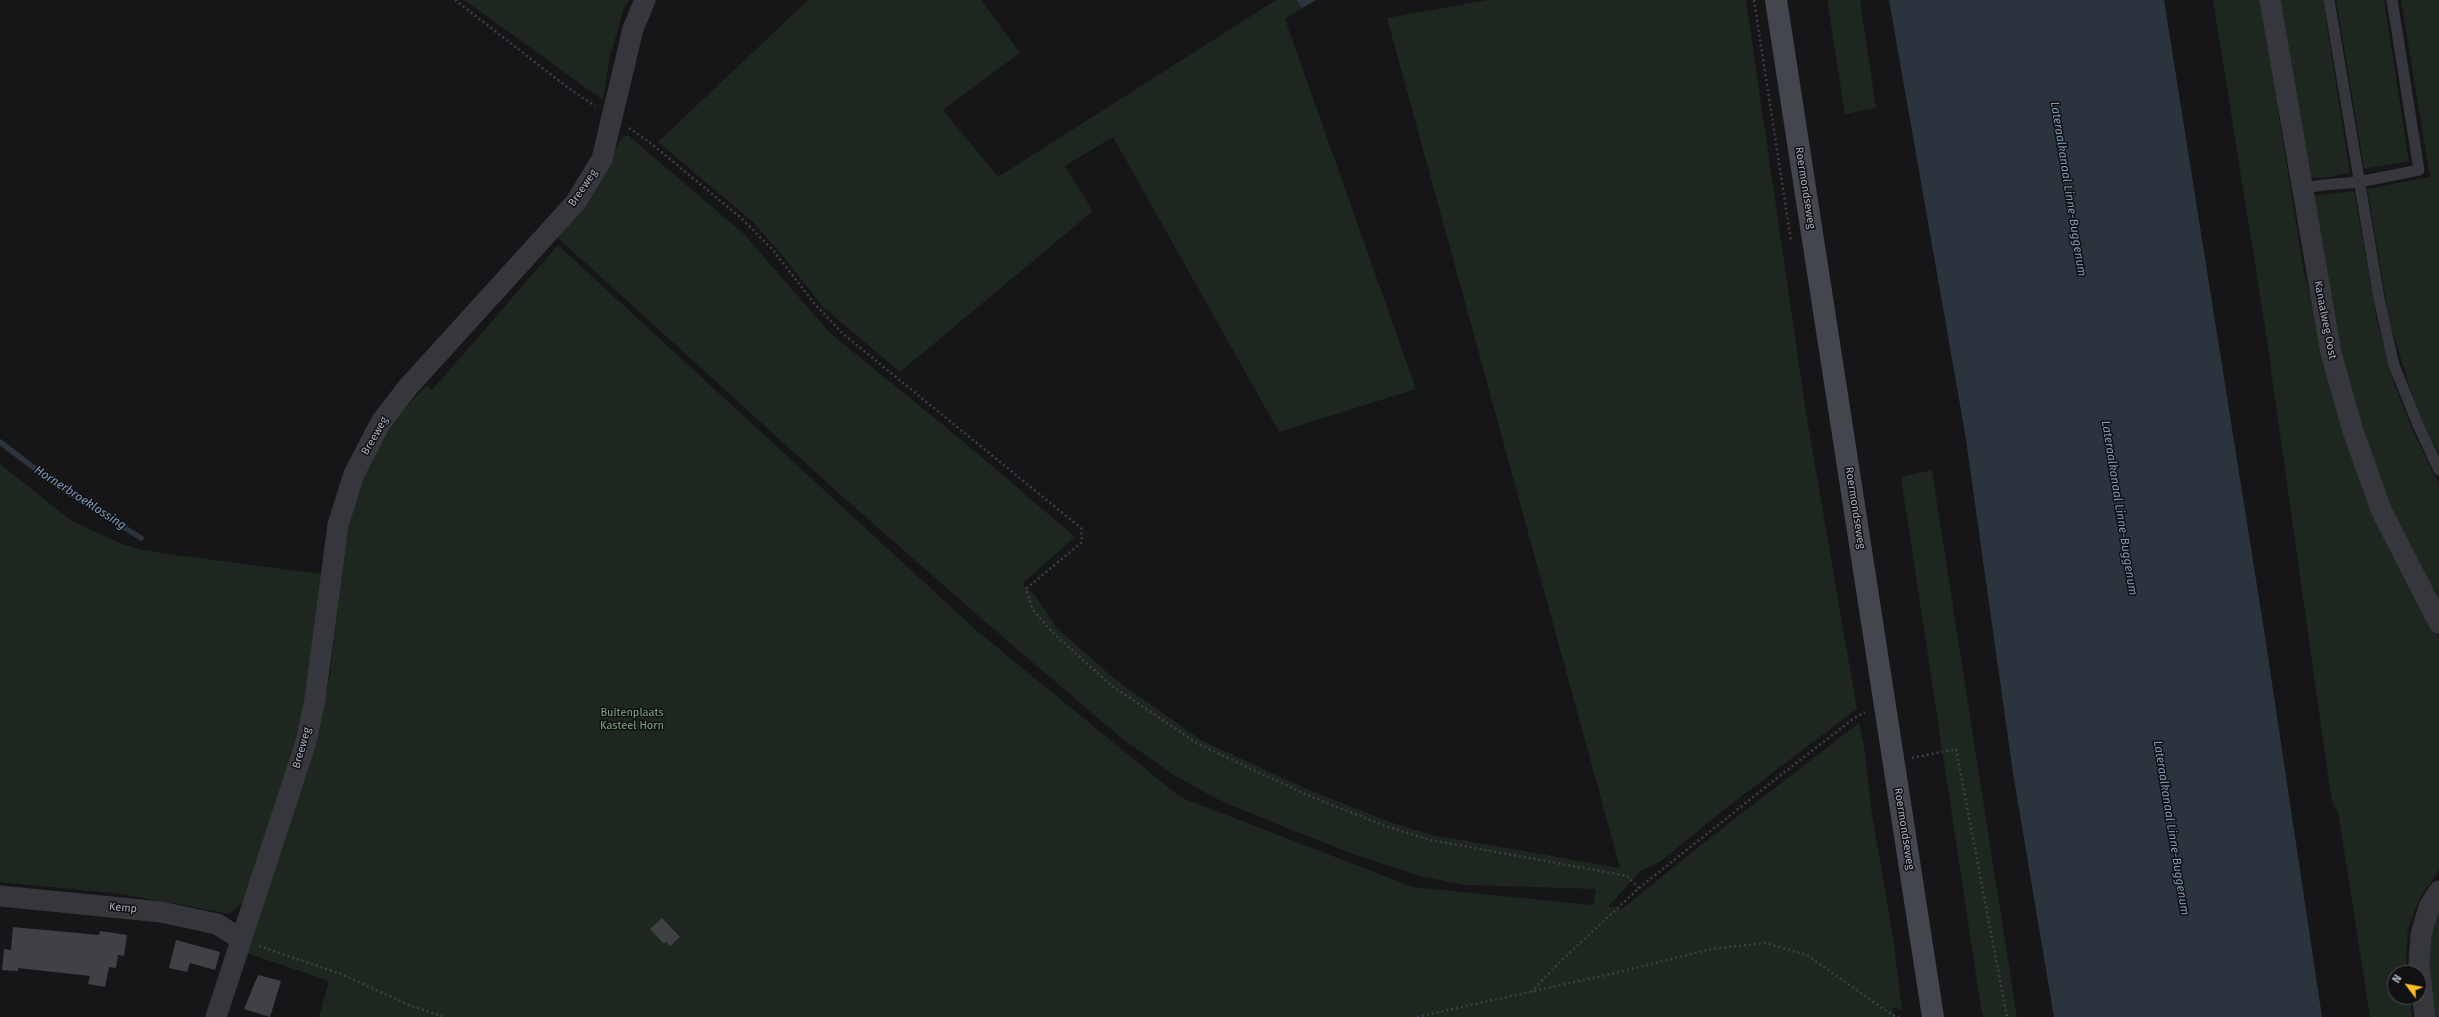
<!DOCTYPE html>
<html>
<head>
<meta charset="utf-8">
<style>
  body { margin:0 }
  #map { position:relative; width:2439px; height:1017px; overflow:hidden; background:#161518; font-family:"Fira Sans",sans-serif }
  canvas { display:block }
  .north { position:absolute; left:2387px; top:965px; width:40px; height:40px; box-sizing:border-box; background:#111013; border:1px solid #4d4e55; border-radius:50%; rotate:302deg; font-size:11px; font-weight:700; line-height:16px; text-align:center; color:#a6abb9 }
  .north::after { content:''; display:block; margin:auto; width:14px; height:18px; background:#ffbf26; clip-path:polygon(50% 0,100% 100%,50% 72%,0 100%) }
</style>
</head>
<body>
<div id="map">
<canvas width="2439" height="1017"></canvas>
<div class="north">N</div>
</div>
<script>
const ctx = document.querySelector('canvas').getContext('2d');
ctx.lineJoin = 'round';
function paint(path, color) {
  ctx.fillStyle = color;
  ctx.fill(path, 'evenodd');
}
function shape(rows) {
  const path = new Path2D();
  for (const r of rows) {
    path.moveTo(r[0], r[1]);
    for (let i = 2; i < r.length; i += 2) path.lineTo(r[i], r[i + 1]);
  }
  return path;
}
function stroke(path, color, width, dash) {
  ctx.strokeStyle = color;
  ctx.lineWidth = width;
  ctx.lineCap = dash ? 'butt' : 'round';
  ctx.setLineDash(dash || []);
  ctx.stroke(path);
}
function label(font, color, halo, rows, align = 'center') {
  ctx.font = font + ' "Fira Sans",sans-serif';
  ctx.lineWidth = 3;
  ctx.setLineDash([]);
  ctx.textBaseline = 'middle';
  ctx.strokeStyle = halo;
  ctx.fillStyle = color;
  for (const [text, x, y, turn = 0] of rows) {
    ctx.save();
    ctx.translate(x, y);
    ctx.rotate((+turn || 0) * Math.PI / 180);
    ctx.textAlign = isNaN(turn) ? turn : align;
    if (halo) ctx.strokeText(text, 0, 0);
    ctx.fillText(text, 0, 0);
    ctx.restore();
  }
}
paint(shape([
  [464,0,629,0,624,8,610,56,603,100],
  [808,0,981,0,1020,53,943,110,998,177,1276,0,1296,0,1302,8,1285,19,1416,389,1279,432,1113,137,1065,166,1093,211,900,372,823,307,781,254,753,222,658,142],
  [1487,0,1746,0,1807,419,1857,709,1726,808,1661,861,1639,872,1608,907,1623,908,1711,837,1859,723,1864,746,1872,814,1893,937,1902,1010,1893,1007,1894,1017,319,1017,329,981,246,953,318,732,330,675,346,528,362,477,387,427,427,385,432,390,558,245,976,630,1180,797,1413,887,1593,905,1596,889,1465,885,1420,876,1358,856,1274,823,1217,799,1172,774,1120,737,983,620,844,498,558,238,585,205,622,137,628,135,745,235,830,333,964,442,1075,537,1022,584,1034,594,1056,627,1116,680,1201,740,1309,790,1390,822,1432,835,1620,868,1387,18],
  [1827,0,1860,0,1876,108,1845,114],
  [2213,0,2260,0,2304,272,2320,334,2413,592,2439,637,2439,870,2419,900,2408,928,2406,960,2407,973,2395,973,2395,997,2410,997,2412,1017,2370,1017,2338,811,2333,806,2329,783,2265,327],
  [2279,0,2323,0,2350,173,2324,178,2308,177],
  [2336,0,2384,0,2409,161,2364,169],
  [2401,0,2439,0,2439,455,2417,411,2389,320,2367,189,2430,177],
  [2354,191,2377,320,2395,386,2413,431,2439,484,2439,607,2398,526,2348,388,2310,196],
  [0,464,72,521,122,544,143,550,176,555,322,574,308,698,289,763,244,901,230,914,122,894,0,882],
  [1932,470,1980,781,2017,1017,1983,1017,1981,1008,1901,477],
  [2439,907,2439,1017,2435,1017,2429,958,2431,936]
]), '#1d261f');
paint(shape([
  [1296,0,1316,0,1302,8],
  [1889,0,2164,0,2264,630,2322,1017,2054,1017,2013,773,1965,433]
]), '#2b343d');
stroke(shape([
  [0,442,62,489,141,538]
]), '#2b343d', 5.5);
paint(shape([
  [662,918,680,937,670,946,666,942,664,944,650,929],
  [13,927,99,935,100,931,127,935,124,956,118,955,116,968,109,967,105,987,88,984,90,976,18,968,18,971,2,970,4,949,11,950],
  [176,940,220,952,215,970,190,963,187,972,169,968],
  [258,975,281,981,270,1017,244,1009]
]), '#404045');
stroke(shape([
  [455,0,567,87,595,106],
  [1754,0,1791,241],
  [629,128,648,141,740,217,772,249,814,303,842,333,1081,528,1082,542,1026,589,1033,610,1052,632,1112,686,1198,744,1307,795,1388,827,1431,840,1627,876,1639,888],
  [1912,758,1956,749,2007,1017],
  [259,946,341,974,409,1005,444,1017],
  [1531,992,1562,960,1639,888,1777,778,1853,719,1865,712],
  [1417,1017,1615,973,1711,949,1765,943,1807,955,1892,1015,1899,1017]
]), '#3c3e44', 2.5, [2, 3]);
stroke(shape([
  [2329,0,2379,299,2394,365,2418,425,2439,470],
  [2301,189,2323,185,2359,182,2419,170,2392,0]
]), '#36373d', 11);
stroke(shape([
  [2270,0,2331,353,2353,431,2382,512,2439,623],
  [0,896,161,912,217,924,241,939],
  [216,1017,306,742,315,699,338,525,354,474,381,422,408,387,576,202,602,159,633,29,645,0],
  [2425,1017,2419,964,2421,935,2429,907,2439,891]
]), '#36373d', 21);
stroke(shape([
  [1776,0,1933,1017]
]), '#44464d', 22);
label('11px', '#a6abb9', '#111013', [
  ["Breeweg",583,188,-56],
  ["Roermondseweg",1805,188,81],
  ["Kanaalweg Oost",2325,320,79],
  ["Breeweg",375,436,-60],
  ["Roermondseweg",1855,508,81],
  ["Breeweg",302,748,-74],
  ["Roermondseweg",1904,829,81],
  ["Kemp",123,908,5]
]);
label('11px', '#7ca580', '#111013', [
  ["Buitenplaats",632,713],
  ["Kasteel Horn",632,726]
]);
label('italic 12px', '#7b98b6', '#111013', [
  ["Lateraalkanaal Linne-Buggenum",2068,189,81],
  ["Hornerbroeklossing",80,498,33],
  ["Lateraalkanaal Linne-Buggenum",2119,508,81],
  ["Lateraalkanaal Linne-Buggenum",2171,828,81]
]);
</script>
</body>
</html>
